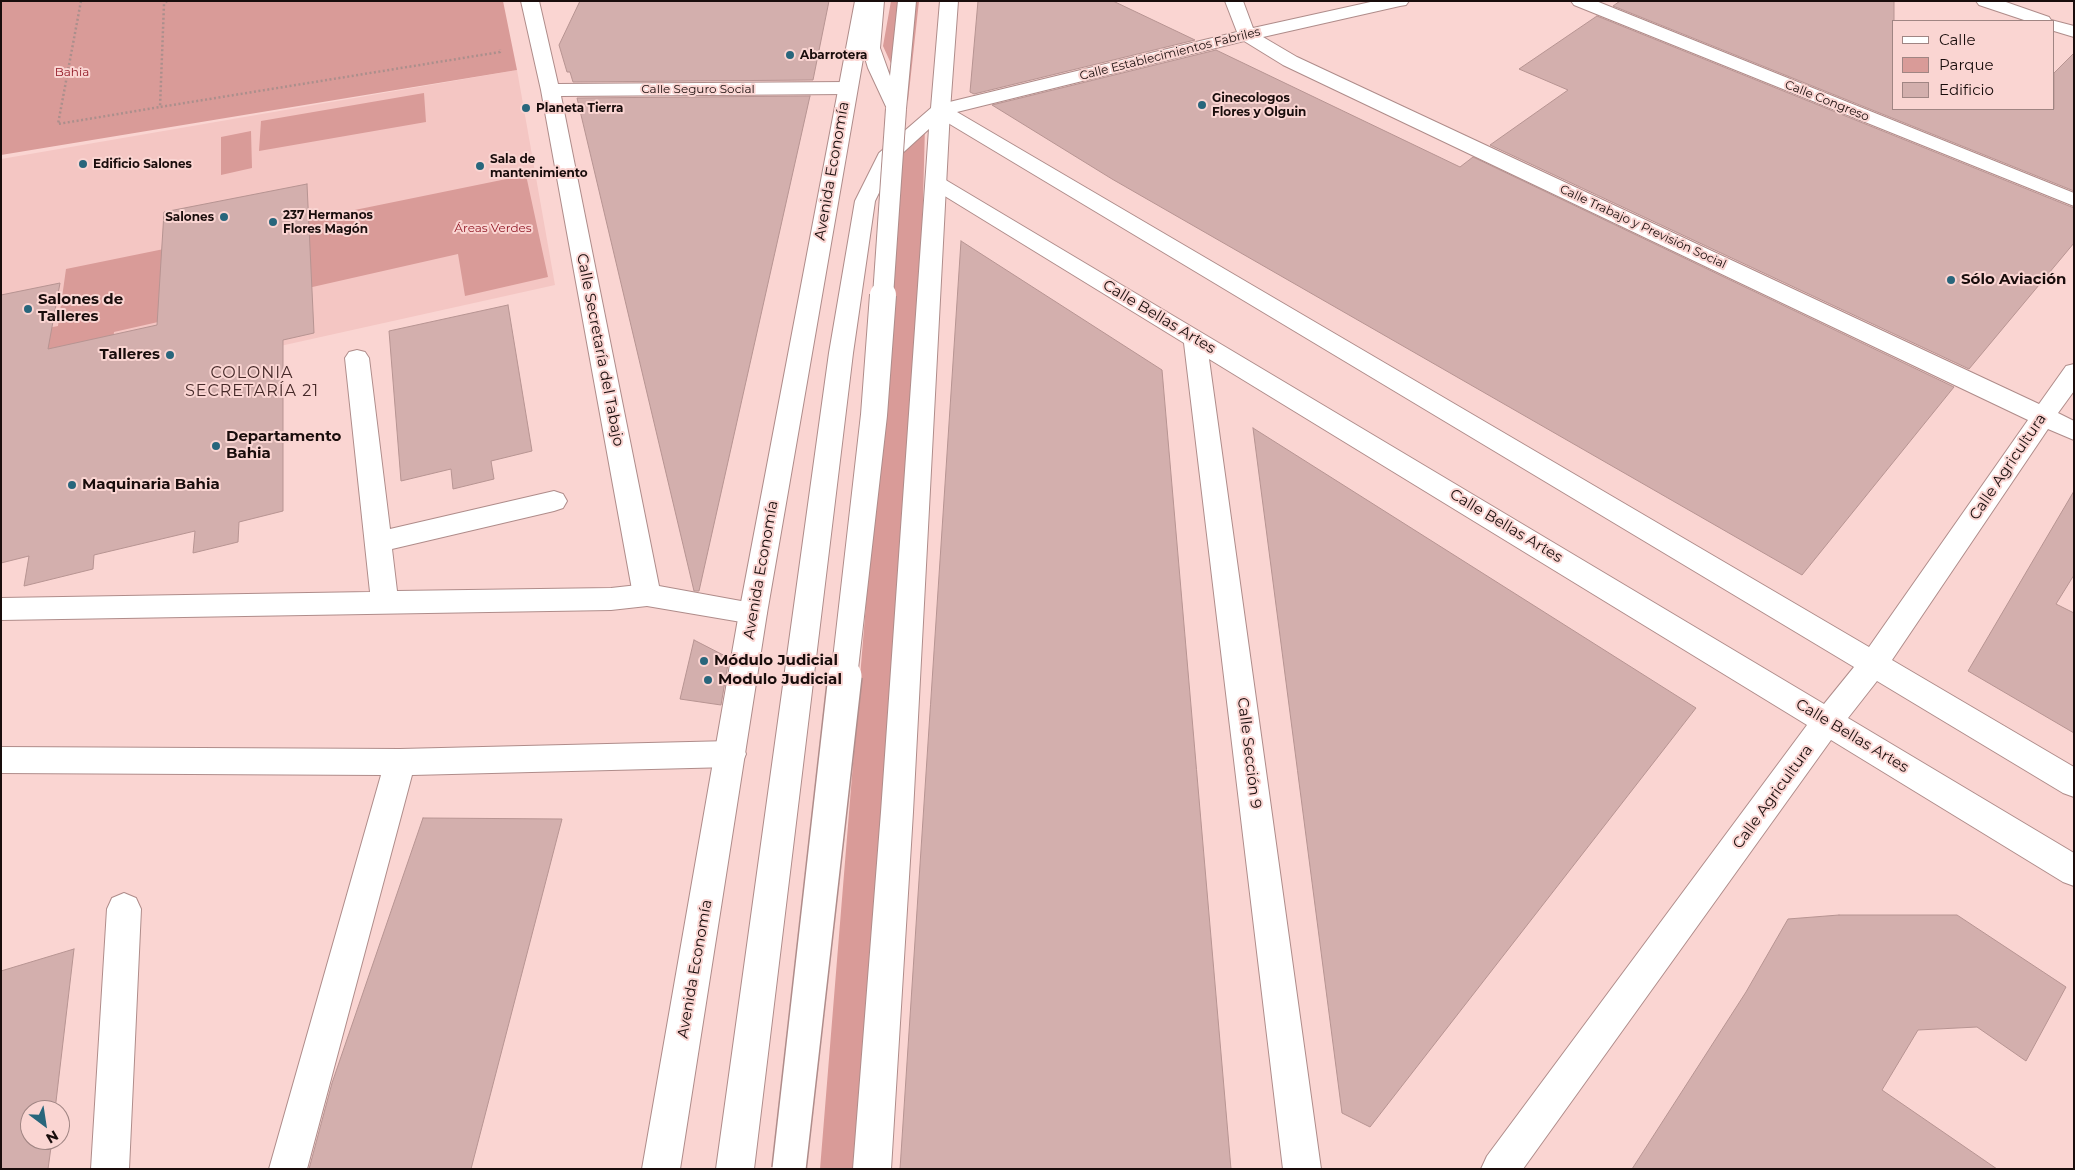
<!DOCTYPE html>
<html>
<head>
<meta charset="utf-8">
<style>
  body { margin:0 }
  #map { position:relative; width:2075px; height:1170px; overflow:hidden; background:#fad5d2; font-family:Montserrat,sans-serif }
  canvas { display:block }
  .frame { position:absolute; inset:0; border:2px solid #190d0c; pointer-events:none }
  .legend { position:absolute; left:1892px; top:20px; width:162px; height:90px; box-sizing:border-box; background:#fad5d2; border:1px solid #a08583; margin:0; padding:6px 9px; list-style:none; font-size:15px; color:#190d0c }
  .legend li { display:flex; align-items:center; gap:10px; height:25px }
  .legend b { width:25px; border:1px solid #a08583 }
  .north { position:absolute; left:20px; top:1100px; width:50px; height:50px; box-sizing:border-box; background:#fad5d2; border:1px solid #a08583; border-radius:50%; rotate:149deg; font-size:14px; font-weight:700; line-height:20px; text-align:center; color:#190d0c }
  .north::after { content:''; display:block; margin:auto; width:18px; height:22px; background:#28667c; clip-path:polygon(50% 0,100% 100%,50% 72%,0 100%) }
</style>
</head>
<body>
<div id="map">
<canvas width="2075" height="1170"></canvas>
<div class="frame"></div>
<ul class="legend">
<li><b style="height:6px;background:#fff"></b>Calle</li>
<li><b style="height:14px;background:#d99b98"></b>Parque</li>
<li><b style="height:14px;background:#d3afad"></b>Edificio</li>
</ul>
<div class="north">N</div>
</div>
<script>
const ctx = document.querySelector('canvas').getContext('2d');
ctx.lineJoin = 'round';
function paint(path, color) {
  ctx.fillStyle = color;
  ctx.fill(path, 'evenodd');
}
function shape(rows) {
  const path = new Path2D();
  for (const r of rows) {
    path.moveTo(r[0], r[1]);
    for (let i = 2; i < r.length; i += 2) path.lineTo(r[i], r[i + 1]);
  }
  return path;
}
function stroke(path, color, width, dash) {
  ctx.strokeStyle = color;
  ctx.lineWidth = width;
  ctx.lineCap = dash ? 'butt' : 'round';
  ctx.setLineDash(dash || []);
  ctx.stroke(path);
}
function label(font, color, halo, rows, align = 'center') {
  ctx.font = font + ' Montserrat,sans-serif';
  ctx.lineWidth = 4;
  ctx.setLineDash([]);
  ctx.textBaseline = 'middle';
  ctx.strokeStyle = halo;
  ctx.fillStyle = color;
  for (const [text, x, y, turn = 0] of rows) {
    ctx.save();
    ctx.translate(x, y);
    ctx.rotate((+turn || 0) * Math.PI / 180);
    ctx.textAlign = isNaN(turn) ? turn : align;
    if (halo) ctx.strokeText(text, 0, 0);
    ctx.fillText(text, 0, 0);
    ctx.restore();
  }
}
paint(shape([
  [517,70,555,285,1,408,1,159]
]), '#f4c6c3');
paint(shape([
  [1,1,503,1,517,70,1,155],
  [891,1,919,1,908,101,883,46],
  [424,93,426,122,259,151,261,121],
  [925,126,915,504,862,1169,820,1169,903,149],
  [251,131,252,168,221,175,221,137],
  [526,175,548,277,465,296,458,254,114,332,110,379,1,337,58,326,66,269]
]), '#d99b98');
const building = shape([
  [580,1,829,1,813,80,573,82,570,72,567,72,559,45,580,1],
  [978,1,1113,1,1195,40,974,94,970,92,978,1],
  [1620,1,1894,1,1894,109,2054,109,2054,73,2074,53,2074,191,1613,6,1620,1],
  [1597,16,2074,208,2074,243,1969,369,1490,145,1568,90,1519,69,1597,16],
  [1216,50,1460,167,1473,157,1954,387,1802,575,1112,179,992,105,1216,50],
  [810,96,699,591,694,591,577,98,810,96],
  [307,184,314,333,283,340,283,511,239,522,238,542,193,553,195,531,94,555,93,569,24,586,29,556,1,563,1,295,60,283,48,349,157,325,164,212,307,184],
  [961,241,1162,370,1231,1169,900,1169,961,241],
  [508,305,532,451,491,461,494,479,453,489,451,469,401,481,389,331,508,305],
  [1253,428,1696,708,1370,1127,1342,1113,1253,428],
  [2074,491,2074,575,2056,604,2074,613,2074,733,1968,671,2074,491],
  [694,640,729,658,721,705,680,699,694,640],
  [423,818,562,819,471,1169,309,1169,332,1083,423,818],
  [1839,915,1957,915,2066,987,2026,1061,1977,1027,1918,1030,1882,1090,1997,1169,1632,1169,1746,992,1788,919,1839,915],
  [74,949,55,1110,30,1110,30,1140,52,1140,48,1169,1,1169,1,971,74,949]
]);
paint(building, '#d3afad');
stroke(building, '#b79492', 1);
const lane = shape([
  [357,350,365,352,369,358,390,529,554,491,563,494,567,501,563,508,554,511,392,549,397,591,611,588,647,584,657,587,661,595,657,603,647,606,611,610,1,620,1,598,370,592,345,358,349,352,357,350],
  [731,741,742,745,746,754,742,763,731,767,412,775,307,1169,269,1169,381,775,1,773,1,747,400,749,731,741],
  [124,893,136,898,141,909,129,1169,91,1169,107,909,112,898,124,893]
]);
const street = shape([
  [521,1,539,1,558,84,847,82,854,84,856,88,854,92,847,94,561,96,659,586,763,605,767,613,763,621,753,624,647,606,637,603,633,595,541,90,521,1],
  [1225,1,1243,1,1253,28,1375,1,1409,1,1406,5,1400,6,1263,37,1297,57,2039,404,2066,366,2074,364,2074,391,2058,413,2074,421,2074,440,2048,429,1892,660,2074,767,2074,797,2063,793,1877,681,1848,718,2074,853,2074,886,2063,882,1831,740,1523,1169,1481,1169,1487,1156,1807,725,1209,359,1321,1169,1283,1169,1184,343,930,187,927,183,930,179,937,177,944,179,1824,704,1854,667,933,114,930,110,933,106,1237,32,1225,1],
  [1244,41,1283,65,2028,420,1869,647,957,112,1244,41],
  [1571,1,1596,1,2074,193,2074,206,1574,5,1571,1],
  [1976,1,2003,1,2049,17,2051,20,2074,26,2074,37,2054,31,2054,21,2027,21,1979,5,1976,1]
]);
const secondary = shape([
  [855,1,873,1,767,613,680,1169,642,1169,739,613,855,1],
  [940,1,958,1,950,110,913,812,891,1169,853,1169,881,812,929,129,895,160,875,201,853,353,754,1169,716,1169,829,353,855,201,879,153,931,108,940,1]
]);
const primary = shape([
  [866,1,884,1,880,48,890,76,898,1,916,1,906,109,903,113,896,115,889,113,868,68,862,48,866,1]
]);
stroke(lane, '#af8c8a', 2);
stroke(street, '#af8c8a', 2);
stroke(secondary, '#af8c8a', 2);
stroke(primary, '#af8c8a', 2);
stroke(shape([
  [81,1,58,124,160,107],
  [167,1,164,4,160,107,500,52,500,49]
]), '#ab8f8c', 2.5, [2, 2.5]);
paint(lane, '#fff');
paint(street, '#fff');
paint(secondary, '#fff');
paint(primary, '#fff');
const primaryBridgeFar2 = shape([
  [883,296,896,109]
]);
const primaryBridgeFar1 = shape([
  [844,677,874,415,883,295]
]);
const primaryBridge = shape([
  [789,1169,845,676]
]);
stroke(primaryBridgeFar2, '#af8c8a', 22, []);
stroke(primaryBridgeFar1, '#af8c8a', 28, []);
stroke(primaryBridge, '#af8c8a', 36, []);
stroke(primaryBridgeFar2, '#fff', 20);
stroke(primaryBridgeFar1, '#fff', 26);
stroke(primaryBridge, '#fff', 33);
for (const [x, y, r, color] of [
  [790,55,5,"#28667c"],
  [1202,105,5,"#28667c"],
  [526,108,5,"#28667c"],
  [83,164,5,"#28667c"],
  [480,166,5,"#28667c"],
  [224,217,5,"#28667c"],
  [273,222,5,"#28667c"],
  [1951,280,5,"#28667c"],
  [28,309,5,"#28667c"],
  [170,355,5,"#28667c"],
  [216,446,5,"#28667c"],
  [72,485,5,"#28667c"],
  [704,661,5,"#28667c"],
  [708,680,5,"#28667c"]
]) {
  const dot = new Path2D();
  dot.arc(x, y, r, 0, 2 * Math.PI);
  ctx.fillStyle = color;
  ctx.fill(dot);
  stroke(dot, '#fad5d2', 2);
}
label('12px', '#190d0c', '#fad5d2', [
  ["Calle Establecimientos Fabriles",1170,54,-14],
  ["Calle Seguro Social",698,89],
  ["Calle Congreso",1827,101,22],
  ["Calle Trabajo y Previsión Social",1643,227,25]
]);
label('bold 12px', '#190d0c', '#fad5d2', [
  ["Abarrotera",800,55],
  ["Ginecologos",1212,98],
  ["Flores y Olguin",1212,112],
  ["Planeta Tierra",536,108],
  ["Sala de",490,159],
  ["mantenimiento",490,173],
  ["Edificio Salones",93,164],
  ["237 Hermanos",283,215],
  ["Flores Magón",283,229],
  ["Salones",214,217,"right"]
], 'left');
label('12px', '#931b28', '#fad5d2', [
  ["Bahia",72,72],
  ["Áreas Verdes",493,228]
]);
label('15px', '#190d0c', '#fad5d2', [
  ["Avenida Economía",832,171,-80],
  ["Calle Bellas Artes",1159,317,31],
  ["Calle Secretaría del Tabajo",600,350,79],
  ["Calle Agricultura",2008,467,-56],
  ["Calle Bellas Artes",1506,526,31],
  ["Avenida Economía",761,570,-80],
  ["Calle Bellas Artes",1852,736,31],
  ["Calle Sección 9",1249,753,83],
  ["Calle Agricultura",1773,797,-54],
  ["Avenida Economía",695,969,-80]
]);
label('bold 15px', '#190d0c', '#fad5d2', [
  ["Sólo Aviación",1961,280],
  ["Salones de",38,300],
  ["Talleres",38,317],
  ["Talleres",160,355,"right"],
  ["Departamento",226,437],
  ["Bahia",226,454],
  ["Maquinaria Bahia",82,485],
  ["Módulo Judicial",714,661],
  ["Modulo Judicial",718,680]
], 'left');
ctx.letterSpacing = '1px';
label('16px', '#452928', '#fad5d2', [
  ["COLONIA",252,373],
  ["SECRETARÍA 21",252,391]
]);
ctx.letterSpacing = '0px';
</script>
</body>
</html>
